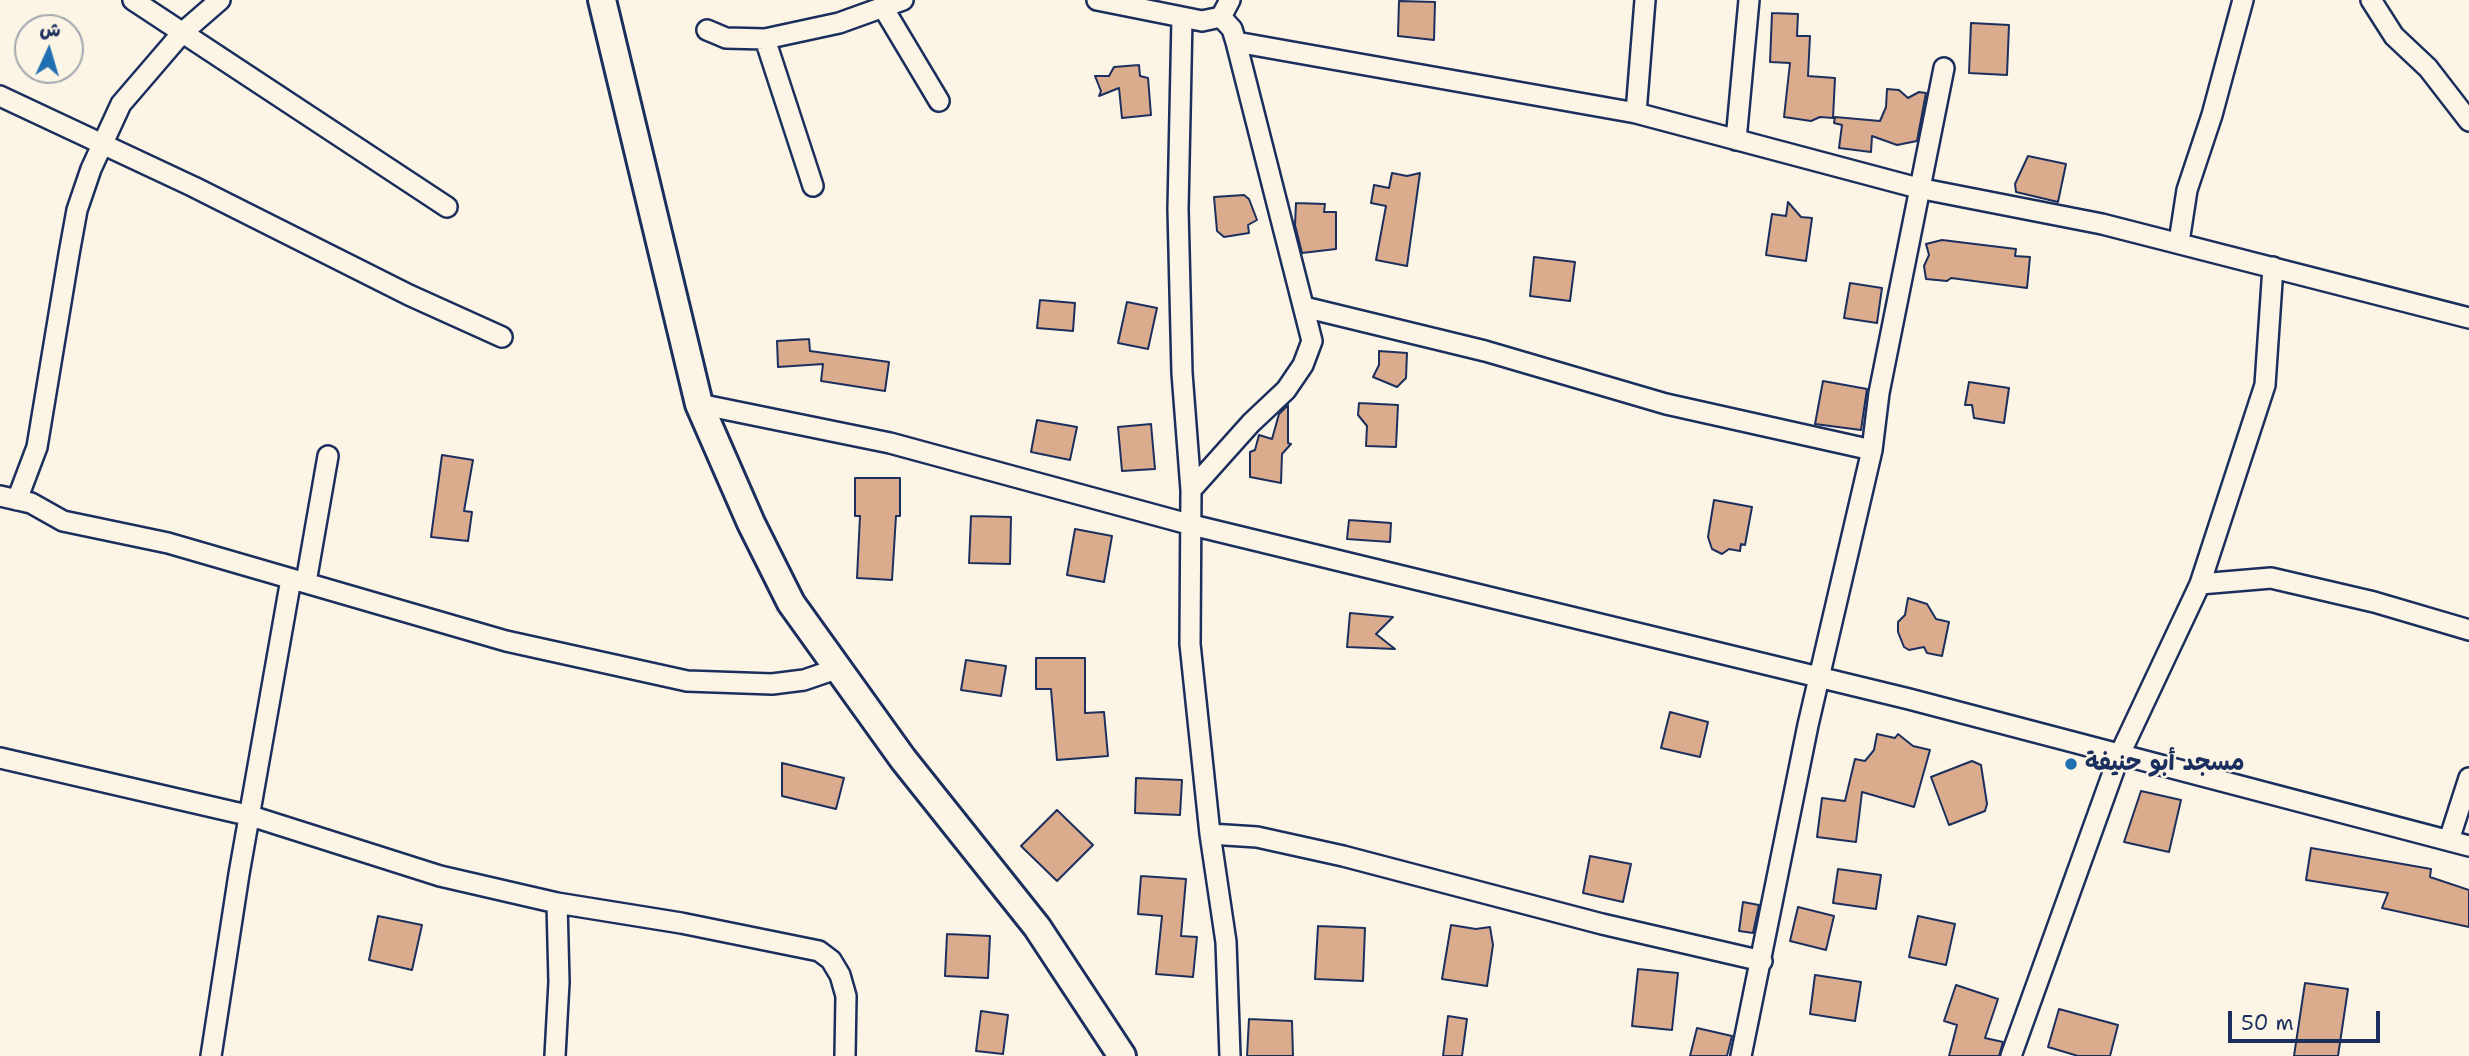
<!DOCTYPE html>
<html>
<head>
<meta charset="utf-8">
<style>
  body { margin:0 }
  #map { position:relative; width:2469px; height:1056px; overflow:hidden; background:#fcf5e5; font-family:"Shantell Sans","Playpen Sans Arabic",sans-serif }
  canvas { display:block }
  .north { position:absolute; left:14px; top:14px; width:70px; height:70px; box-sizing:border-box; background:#fcf5e5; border:2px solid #a2a6af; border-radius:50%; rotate:4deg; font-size:19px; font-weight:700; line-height:28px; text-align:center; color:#1b2f5e }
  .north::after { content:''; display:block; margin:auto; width:24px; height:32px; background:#1f6fb2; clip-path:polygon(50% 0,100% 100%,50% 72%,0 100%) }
  .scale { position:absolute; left:2228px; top:1011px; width:152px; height:32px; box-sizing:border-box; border:4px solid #1b2f5e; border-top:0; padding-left:9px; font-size:21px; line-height:24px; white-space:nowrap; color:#1b2f5e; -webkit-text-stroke:5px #fcf5e5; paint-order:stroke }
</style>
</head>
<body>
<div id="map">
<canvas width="2469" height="1056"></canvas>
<div class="north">ش</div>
<div class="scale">50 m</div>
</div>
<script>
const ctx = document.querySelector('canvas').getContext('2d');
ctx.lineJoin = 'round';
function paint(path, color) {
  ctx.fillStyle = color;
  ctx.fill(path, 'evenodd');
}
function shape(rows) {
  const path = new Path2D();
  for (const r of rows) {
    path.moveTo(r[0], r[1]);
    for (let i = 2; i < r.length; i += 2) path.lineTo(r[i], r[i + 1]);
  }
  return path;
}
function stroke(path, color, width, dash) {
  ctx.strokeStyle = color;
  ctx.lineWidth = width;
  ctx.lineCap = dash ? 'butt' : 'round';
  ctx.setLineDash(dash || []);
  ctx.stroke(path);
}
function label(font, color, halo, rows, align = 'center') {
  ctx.font = font + ' "Shantell Sans","Playpen Sans Arabic",sans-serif';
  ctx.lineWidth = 5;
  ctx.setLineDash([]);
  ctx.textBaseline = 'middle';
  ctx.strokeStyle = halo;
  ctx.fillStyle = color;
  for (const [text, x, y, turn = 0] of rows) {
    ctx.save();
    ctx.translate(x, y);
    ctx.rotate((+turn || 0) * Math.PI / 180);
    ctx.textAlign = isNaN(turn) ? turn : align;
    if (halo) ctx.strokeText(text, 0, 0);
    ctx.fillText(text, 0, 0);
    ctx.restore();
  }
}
const building = shape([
  [1399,1,1435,2,1434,40,1398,36,1399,1],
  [1772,13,1798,14,1797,36,1810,36,1808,76,1835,78,1833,118,1820,117,1811,121,1784,117,1790,63,1770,62,1772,13],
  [1971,23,2009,25,2007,75,1969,73,1971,23],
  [1139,65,1140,76,1148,78,1151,115,1122,118,1119,88,1099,96,1101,91,1095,76,1109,76,1114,67,1139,65],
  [1887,89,1899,90,1908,98,1919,92,1926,93,1917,141,1897,145,1872,136,1871,152,1839,148,1842,125,1834,123,1835,117,1880,121,1886,107,1887,89],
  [2028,156,2066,164,2058,202,2016,192,2015,184,2028,156],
  [1392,173,1407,176,1420,173,1407,266,1376,260,1386,206,1371,203,1374,185,1389,188,1392,173],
  [1244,195,1249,199,1257,220,1248,225,1249,233,1224,237,1217,231,1214,197,1244,195],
  [1788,202,1801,217,1812,218,1806,261,1766,255,1772,214,1786,216,1788,202],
  [1296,203,1325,204,1324,212,1336,212,1336,249,1302,253,1295,225,1296,203],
  [1942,240,2016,249,2015,256,2030,257,2027,288,1951,278,1947,281,1926,279,1924,266,1929,255,1926,244,1942,240],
  [1534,257,1575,262,1570,301,1530,296,1534,257],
  [1850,283,1882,288,1877,323,1844,318,1850,283],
  [1040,300,1075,303,1073,331,1037,328,1040,300],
  [1127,302,1157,308,1148,349,1118,343,1127,302],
  [809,339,810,351,889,362,885,391,821,381,823,364,778,367,777,341,809,339],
  [1379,351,1407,353,1406,378,1397,387,1373,377,1379,365,1379,351],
  [1823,381,1867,389,1861,430,1815,424,1823,381],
  [1969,382,2009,388,2004,423,1974,418,1972,405,1965,405,1969,382],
  [1359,403,1398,405,1396,447,1366,446,1367,426,1358,415,1359,403],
  [1288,405,1288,443,1291,444,1282,454,1281,483,1250,477,1250,452,1255,450,1259,435,1272,439,1279,414,1288,405],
  [1037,420,1077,427,1070,460,1031,452,1037,420],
  [1151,424,1155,469,1122,471,1118,427,1151,424],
  [442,455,473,460,464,511,472,512,468,541,431,537,442,455],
  [855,478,900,478,900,516,896,516,892,580,857,578,860,516,855,516,855,478],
  [1714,500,1752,507,1745,545,1741,544,1740,551,1729,549,1722,554,1712,549,1708,537,1714,500],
  [971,516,1011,517,1010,564,969,563,971,516],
  [1349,520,1391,523,1390,542,1347,539,1349,520],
  [1075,529,1112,536,1104,582,1067,575,1075,529],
  [1908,598,1927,604,1936,619,1949,622,1942,656,1927,653,1924,647,1909,650,1904,647,1898,632,1898,622,1905,615,1908,598],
  [1350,613,1393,617,1376,634,1395,649,1347,647,1350,613],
  [1036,658,1085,658,1085,713,1104,712,1108,756,1057,760,1051,689,1036,689,1036,658],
  [966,660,1006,666,1001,696,961,690,966,660],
  [1670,712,1708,722,1700,757,1661,748,1670,712],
  [1877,734,1895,738,1898,734,1913,746,1930,750,1914,807,1862,792,1856,842,1817,837,1822,798,1845,801,1855,759,1865,761,1874,750,1877,734],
  [1972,761,1981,765,1987,804,1985,811,1949,825,1931,777,1972,761],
  [782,763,844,778,836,809,782,796,782,763],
  [1136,778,1182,780,1180,815,1135,813,1136,778],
  [2141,791,2181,800,2169,852,2124,842,2141,791],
  [1057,810,1093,845,1057,881,1021,846,1057,810],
  [2311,848,2431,869,2430,877,2469,890,2469,927,2382,908,2388,893,2306,880,2311,848],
  [1590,856,1631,864,1623,902,1583,893,1590,856],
  [1838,869,1881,875,1876,909,1833,903,1838,869],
  [1141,876,1186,879,1181,936,1197,937,1193,977,1156,974,1162,916,1138,914,1141,876],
  [1743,902,1759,905,1753,933,1739,931,1743,902],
  [1798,907,1834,916,1826,950,1790,941,1798,907],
  [378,916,422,925,412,970,369,960,378,916],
  [1918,916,1955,924,1946,965,1909,957,1918,916],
  [1451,925,1476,929,1490,927,1493,945,1487,986,1442,979,1451,925],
  [1318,926,1365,928,1363,981,1315,979,1318,926],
  [947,934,990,936,988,978,945,976,947,934],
  [1638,969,1678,973,1672,1030,1632,1026,1638,969],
  [1815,975,1861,982,1855,1021,1810,1014,1815,975],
  [2305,983,2348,989,2338,1056,2294,1056,2305,983],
  [1956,985,1998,999,1985,1038,2003,1042,1999,1056,1949,1056,1957,1025,1944,1021,1956,985],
  [2059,1009,2118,1025,2110,1056,2078,1056,2048,1047,2059,1009],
  [981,1011,1008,1015,1003,1054,976,1051,981,1011],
  [1448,1016,1467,1019,1462,1056,1443,1056,1448,1016],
  [1249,1019,1292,1021,1293,1056,1247,1056,1249,1019],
  [1697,1028,1732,1036,1727,1056,1690,1056,1697,1028]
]);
paint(building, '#daab8c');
stroke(building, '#1b2f5e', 2);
const minor = shape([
  [133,0,447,207],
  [1097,0,1202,21,1221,17,1230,0],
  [2371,0,2394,36,2428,68,2469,121],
  [884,9,939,101],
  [1182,18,1178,209,1182,373,1191,490,1190,644,1210,834,1226,942,1230,1056],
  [707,30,726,38,765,39,839,23,903,0],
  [765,39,813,186],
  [1236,42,1636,113,1918,188,2102,224,2469,318],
  [0,96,194,187,409,295,502,337],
  [1636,113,1645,0],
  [1736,140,1749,0],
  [2179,242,2187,190,2212,115,2243,0],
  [1304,307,1485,351,1666,404,1872,450],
  [699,404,890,443,1192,525,1909,699,2469,846],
  [1191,490,1251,423,1286,390,1303,365,1312,341,1236,42,1232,29,1221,17],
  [0,496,31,503,63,521,168,543,506,641,687,681,772,684,804,680,839,668],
  [17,500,37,447,69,254,77,210,91,169,121,104,182,33,220,0],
  [306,582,328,456],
  [2200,584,2271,578,2374,602,2469,630],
  [0,758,251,816,440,876,557,903,559,982,555,1056],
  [1210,834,1257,837,1343,856,1602,924,1762,961],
  [2449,840,2469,778],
  [557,903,681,923,819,951,831,960,840,975,846,996,845,1056],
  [211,1056,239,874,291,579],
  [1741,1056,1808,725,1872,450,1879,393,1944,68],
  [2011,1056,2119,756,2200,584,2265,385,2273,267]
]);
const secondary = shape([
  [602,0,699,404,751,523,791,603,903,759,1037,927,1122,1056]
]);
stroke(minor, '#1b2f5e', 24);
stroke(secondary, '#1b2f5e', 32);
stroke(minor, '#fcf5e5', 19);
stroke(secondary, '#fcf5e5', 26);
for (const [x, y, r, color] of [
  [2071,764,7,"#1f6fb2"]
]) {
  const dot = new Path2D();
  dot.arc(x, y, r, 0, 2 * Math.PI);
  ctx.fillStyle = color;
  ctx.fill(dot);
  stroke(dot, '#fcf5e5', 2.5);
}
label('bold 24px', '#1b2f5e', '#fcf5e5', [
  ["مسجد أبو حنيفة",2085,764]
], 'left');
</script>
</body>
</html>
